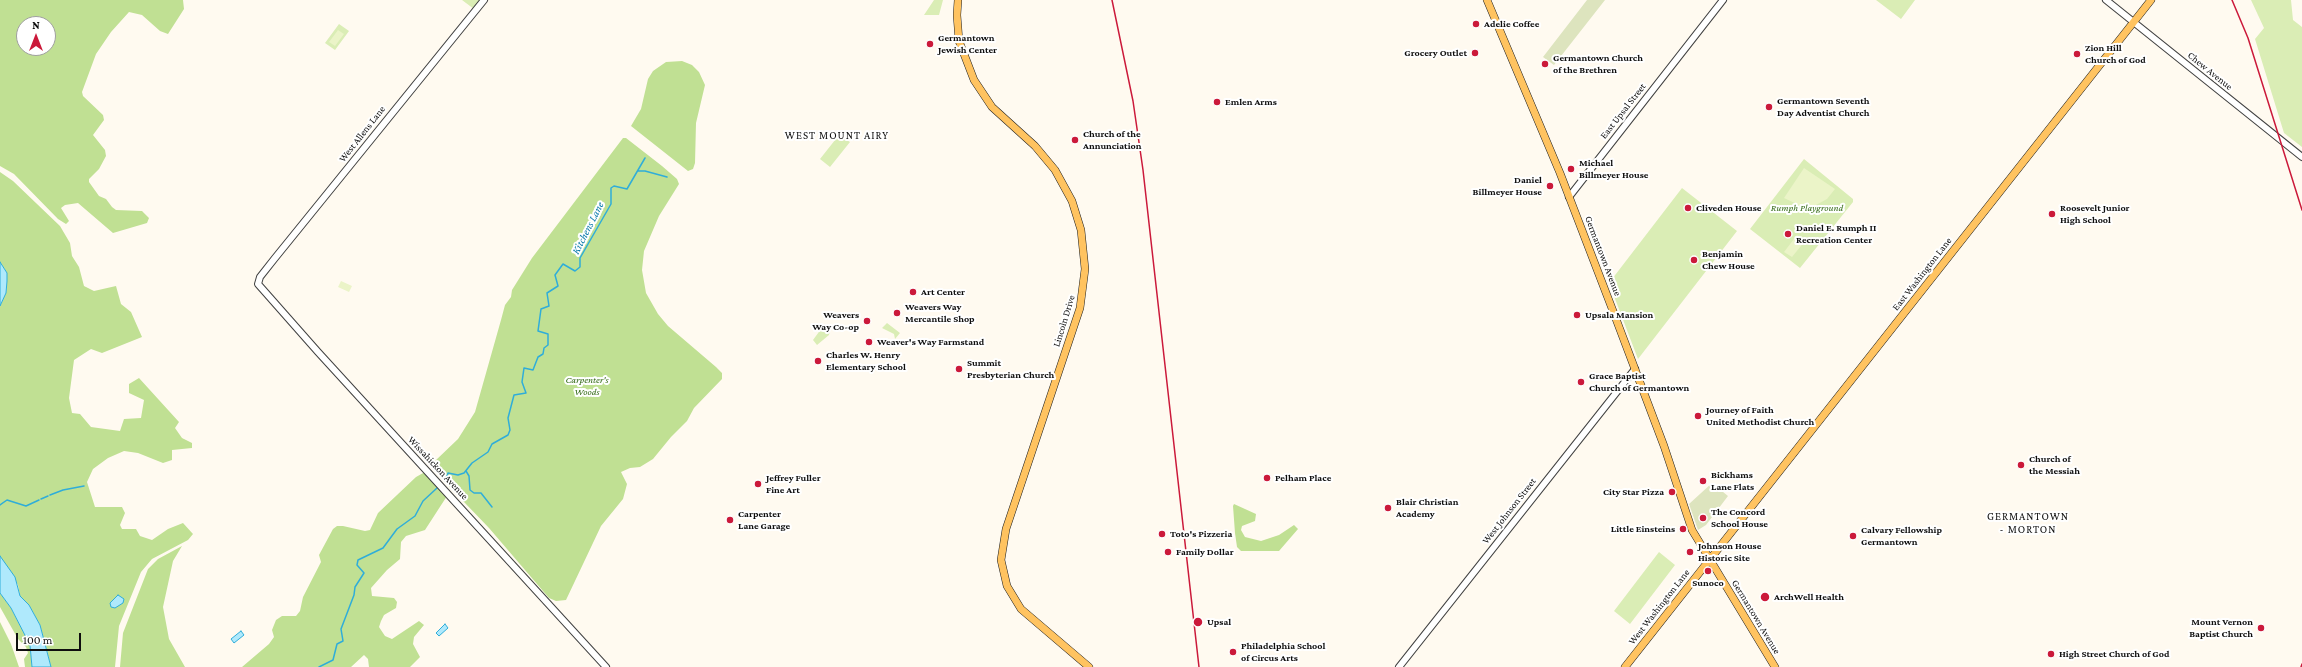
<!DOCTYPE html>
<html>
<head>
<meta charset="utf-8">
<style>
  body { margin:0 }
  #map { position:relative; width:2302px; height:667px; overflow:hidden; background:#fffaf0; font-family:"Crimson Pro",serif }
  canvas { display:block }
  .north { position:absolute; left:16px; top:16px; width:40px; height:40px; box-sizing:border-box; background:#fff; border:1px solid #9f9f9f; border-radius:50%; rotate:0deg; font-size:11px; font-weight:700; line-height:16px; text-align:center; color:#0e0e0e }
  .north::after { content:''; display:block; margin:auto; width:14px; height:18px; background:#cb193a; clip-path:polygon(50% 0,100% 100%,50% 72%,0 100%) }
  .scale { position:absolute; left:16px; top:633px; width:65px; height:18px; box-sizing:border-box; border:2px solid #0e0e0e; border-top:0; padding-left:5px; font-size:12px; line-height:14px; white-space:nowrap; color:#0e0e0e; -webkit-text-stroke:3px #fff; paint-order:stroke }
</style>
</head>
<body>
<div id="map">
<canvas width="2302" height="667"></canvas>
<div class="north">N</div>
<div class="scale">100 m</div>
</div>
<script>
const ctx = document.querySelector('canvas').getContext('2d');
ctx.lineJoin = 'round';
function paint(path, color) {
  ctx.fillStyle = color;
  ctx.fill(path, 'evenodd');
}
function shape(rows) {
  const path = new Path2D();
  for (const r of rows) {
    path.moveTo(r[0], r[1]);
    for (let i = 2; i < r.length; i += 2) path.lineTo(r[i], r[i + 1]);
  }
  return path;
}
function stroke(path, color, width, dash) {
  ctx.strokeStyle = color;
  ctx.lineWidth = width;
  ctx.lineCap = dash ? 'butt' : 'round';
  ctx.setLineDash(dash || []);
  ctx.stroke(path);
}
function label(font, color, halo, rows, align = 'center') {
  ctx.font = font + ' "Crimson Pro",serif';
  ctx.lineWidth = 4;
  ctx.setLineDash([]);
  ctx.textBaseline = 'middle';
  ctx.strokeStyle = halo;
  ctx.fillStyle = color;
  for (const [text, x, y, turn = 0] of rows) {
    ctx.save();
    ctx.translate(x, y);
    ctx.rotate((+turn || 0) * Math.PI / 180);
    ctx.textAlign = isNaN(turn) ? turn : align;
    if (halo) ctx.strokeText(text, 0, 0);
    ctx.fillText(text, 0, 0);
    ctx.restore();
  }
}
paint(shape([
  [462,0,481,0,474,9],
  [934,0,943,0,939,15,924,15],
  [1876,0,1915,0,1901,19],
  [2251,0,2291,0,2293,20,2302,27,2302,147,2284,133,2255,39,2264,28],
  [339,24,349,31,335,50,325,43],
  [839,135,850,142,830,167,820,159],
  [1804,159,1853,199,1853,202,1800,268,1750,229],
  [1682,188,1737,231,1638,359,1609,283],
  [887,323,900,333,895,339,894,334,882,328],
  [824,325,830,329,829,335,817,345,813,340],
  [1659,552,1675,565,1630,624,1614,611]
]), '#daedb5');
paint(shape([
  [0,0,183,0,184,9,168,34,160,31,142,15,129,12,111,32,96,54,82,92,83,96,103,115,104,120,93,135,105,150,106,156,99,169,89,179,89,182,99,196,106,199,112,207,116,210,142,211,149,218,147,223,113,233,78,203,65,205,61,208,69,221,66,224,58,219,14,174,0,166],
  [24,24,48,24,48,48,24,48],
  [682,61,692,65,699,72,705,85,696,123,695,163,693,169,688,171,631,126,641,109,648,79,653,71,666,62],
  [623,138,626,138,662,166,677,179,679,184,659,216,644,251,642,270,646,293,658,314,668,326,716,367,722,373,722,379,694,408,687,421,671,437,653,459,640,467,630,468,621,472,627,484,623,499,601,526,566,600,556,601,549,598,489,528,440,477,435,470,435,461,458,439,475,412,501,320,505,305,511,297,512,290,532,258],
  [0,172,13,181,60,226,70,243,72,256,79,267,84,286,94,291,116,286,121,304,131,312,142,337,102,353,91,349,74,360,69,398,72,413,80,414,91,427,120,431,124,419,141,418,144,400,129,393,129,384,139,378,179,422,175,428,182,438,192,443,192,448,172,450,172,460,163,463,138,453,124,451,108,458,93,469,87,482,95,507,122,507,125,513,120,525,122,529,136,529,140,536,152,540,168,529,183,523,193,534,188,540,152,559,141,572,119,626,115,667,51,667,40,625,29,605,20,596,18,585,0,556,0,306,6,293,7,281,7,273,0,262],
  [425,472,447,496,425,530,406,536,401,542,400,559,387,570,371,588,372,596,394,598,397,602,396,608,384,615,381,621,379,627,385,636,392,639,419,621,424,625,414,637,413,644,420,657,410,667,369,667,368,659,364,655,351,667,242,667,269,644,274,637,272,630,276,620,282,616,296,616,300,611,303,597,321,562,319,555,333,529,337,526,343,526,365,531,370,530,378,513,416,477],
  [1234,504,1256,514,1255,521,1242,526,1241,530,1245,537,1261,541,1279,535,1294,525,1298,529,1279,551,1241,551,1237,547,1235,533,1233,506],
  [182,546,173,561,163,607,169,639,185,667,120,667,123,633,148,569,158,559],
  [0,593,11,608,30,645,32,667,25,667,24,659,28,653,26,647,18,639,0,607],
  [0,622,11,644,19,667,0,667]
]), '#c0e093');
paint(shape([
  [1587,0,1605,0,1554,65,1543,57],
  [1712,483,1728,496,1706,525,1698,530,1689,504]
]), '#dde4be');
paint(shape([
  [338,30,344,34,335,46,329,42],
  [1804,168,1835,189,1827,199,1816,205,1799,205,1784,198],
  [1797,235,1805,241,1792,257,1784,252],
  [341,281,352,286,349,292,338,287]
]), '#ebf4c8');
const water = shape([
  [0,262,7,273,7,281,6,293,0,306,0,262],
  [0,556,15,577,20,596,29,605,40,625,51,667,32,667,30,645,11,608,0,593,0,556],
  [118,595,124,599,123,603,115,608,111,607,110,603,118,595],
  [445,624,448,628,439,636,436,633,445,624],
  [241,631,244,635,234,643,231,639,241,631]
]);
paint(water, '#afe9fc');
stroke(water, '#2fadd9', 1);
stroke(shape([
  [638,171,645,171,667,177],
  [466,471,469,476,470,490,474,493,481,493,492,507],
  [445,481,448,473,458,475,464,473,472,463,488,452,492,444,508,435,510,430,508,418,514,395,526,393,522,382,524,368,533,370,538,357,543,354,544,348,548,345,548,334,538,331,541,309,549,306,547,293,558,286,555,275,563,264,575,271,580,267,580,258,611,204,611,188,614,186,627,189,645,158],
  [50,495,63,490,84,486],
  [41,499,48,496],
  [0,505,7,500,26,506,39,500],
  [319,667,333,660,337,644,343,641,341,629,354,595,355,587,364,573,357,565,358,560,383,548,397,529,415,516,423,501,437,488]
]), '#2fadd9', 1.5);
const minor = shape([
  [484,0,275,258,260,277,258,284,318,352,606,667],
  [2106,0,2302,157],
  [1569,197,1723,0],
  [1399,667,1635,369]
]);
const major = shape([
  [958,0,957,15,959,41,974,80,992,107,1035,146,1055,170,1072,201,1081,230,1085,269,1080,308,1006,529,1001,560,1007,586,1021,609,1089,667],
  [1487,0,1560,173,1613,311,1664,446,1692,530,1775,667],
  [1625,667,2151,0]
]);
stroke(minor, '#414141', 8);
stroke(major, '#1f1f1f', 8);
stroke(minor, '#fff', 6);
stroke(major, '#ffc360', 7);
stroke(shape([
  [1112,0,1133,101,1143,170,1199,667],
  [2232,0,2248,38,2302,210],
  [2301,667,2302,664]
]), '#cb193a', 1.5);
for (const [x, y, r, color] of [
  [1476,24,4,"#cb193a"],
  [930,44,4,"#cb193a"],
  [1475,53,4,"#cb193a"],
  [2077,54,4,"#cb193a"],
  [1545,64,4,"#cb193a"],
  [1217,102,4,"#cb193a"],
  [1769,107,4,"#cb193a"],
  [1075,140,4,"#cb193a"],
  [1571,169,4,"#cb193a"],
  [1550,186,4,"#cb193a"],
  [1688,208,4,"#cb193a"],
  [2052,214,4,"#cb193a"],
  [1788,234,4,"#cb193a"],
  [1694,260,4,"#cb193a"],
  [913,292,4,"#cb193a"],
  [897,313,4,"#cb193a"],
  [1577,315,4,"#cb193a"],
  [867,321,4,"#cb193a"],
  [869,342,4,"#cb193a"],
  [818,361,4,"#cb193a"],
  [959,369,4,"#cb193a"],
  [1581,382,4,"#cb193a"],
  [1698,416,4,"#cb193a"],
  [2021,465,4,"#cb193a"],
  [1267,478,4,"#cb193a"],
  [1703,481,4,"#cb193a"],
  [758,484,4,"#cb193a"],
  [1672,492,4,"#cb193a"],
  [1388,508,4,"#cb193a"],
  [1703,518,4,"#cb193a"],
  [730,520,4,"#cb193a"],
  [1683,529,4,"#cb193a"],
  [1162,534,4,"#cb193a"],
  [1853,536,4,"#cb193a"],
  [1168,552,4,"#cb193a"],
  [1690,552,4,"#cb193a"],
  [1708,571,4,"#cb193a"],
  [1765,597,5,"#cb193a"],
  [1198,622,5,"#cb193a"],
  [2261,628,4,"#cb193a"],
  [1233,652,4,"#cb193a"],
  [2051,654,4,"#cb193a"]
]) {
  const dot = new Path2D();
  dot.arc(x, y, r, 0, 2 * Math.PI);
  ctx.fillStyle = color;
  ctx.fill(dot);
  stroke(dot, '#fff', 1.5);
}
label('bold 10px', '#0e0e0e', '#fff', [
  ["Adelie Coffee",1484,24],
  ["Germantown",938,38],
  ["Jewish Center",938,50],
  ["Zion Hill",2085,48],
  ["Church of God",2085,60],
  ["Grocery Outlet",1467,53,"right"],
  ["Germantown Church",1553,58],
  ["of the Brethren",1553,70],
  ["Germantown Seventh",1777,101],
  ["Day Adventist Church",1777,113],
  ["Emlen Arms",1225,102],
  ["Church of the",1083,134],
  ["Annunciation",1083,146],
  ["Michael",1579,163],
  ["Billmeyer House",1579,175],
  ["Daniel",1542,180,"right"],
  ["Billmeyer House",1542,192,"right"],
  ["Cliveden House",1696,208],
  ["Roosevelt Junior",2060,208],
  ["High School",2060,220],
  ["Daniel E. Rumph II",1796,228],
  ["Recreation Center",1796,240],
  ["Benjamin",1702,254],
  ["Chew House",1702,266],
  ["Art Center",921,292],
  ["Weavers Way",905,307],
  ["Mercantile Shop",905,319],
  ["Weavers",859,315,"right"],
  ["Way Co‑op",859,327,"right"],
  ["Upsala Mansion",1585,315],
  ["Weaver's Way Farmstand",877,342],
  ["Charles W. Henry",826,355],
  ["Elementary School",826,367],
  ["Summit",967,363],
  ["Presbyterian Church",967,375],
  ["Grace Baptist",1589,376],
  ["Church of Germantown",1589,388],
  ["Journey of Faith",1706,410],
  ["United Methodist Church",1706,422],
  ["Church of",2029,459],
  ["the Messiah",2029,471],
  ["Bickhams",1711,475],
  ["Lane Flats",1711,487],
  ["Jeffrey Fuller",766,478],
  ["Fine Art",766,490],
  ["Pelham Place",1275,478],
  ["City Star Pizza",1664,492,"right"],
  ["Blair Christian",1396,502],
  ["Academy",1396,514],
  ["The Concord",1711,512],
  ["School House",1711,524],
  ["Carpenter",738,514],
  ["Lane Garage",738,526],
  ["Little Einsteins",1675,529,"right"],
  ["Calvary Fellowship",1861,530],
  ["Germantown",1861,542],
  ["Toto's Pizzeria",1170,534],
  ["Johnson House",1698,546],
  ["Historic Site",1698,558],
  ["Family Dollar",1176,552],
  ["Sunoco",1708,583,"center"],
  ["ArchWell Health",1774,597],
  ["Upsal",1207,622],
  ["Mount Vernon",2253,622,"right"],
  ["Baptist Church",2253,634,"right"],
  ["Philadelphia School",1241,646],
  ["of Circus Arts",1241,658],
  ["High Street Church of God",2059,654]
], 'left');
label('10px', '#0e0e0e', '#fff', [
  ["Chew Avenue",2210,71,39],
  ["East Upsal Street",1623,111,-52],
  ["West Allens Lane",362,134,-52],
  ["Germantown Avenue",1603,256,69],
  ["East Washington Lane",1922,274,-52],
  ["Lincoln Drive",1064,321,-73],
  ["Wissahickon Avenue",438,468,47],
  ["West Johnson Street",1509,511,-52],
  ["West Washington Lane",1659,607,-52],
  ["Germantown Avenue",1756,617,59]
]);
label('italic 10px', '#356c18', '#fff', [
  ["Rumph Playground",1807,208],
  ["Carpenter's",587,380],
  ["Woods",587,392]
]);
ctx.letterSpacing = '1px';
label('11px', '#0e0e0e', '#fff', [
  ["WEST MOUNT AIRY",837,136],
  ["GERMANTOWN",2028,517],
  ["- MORTON",2028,530]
]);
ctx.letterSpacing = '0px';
label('italic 11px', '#0c7cac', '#fff', [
  ["Kitchens Lane",588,228,-63]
]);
</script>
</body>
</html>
